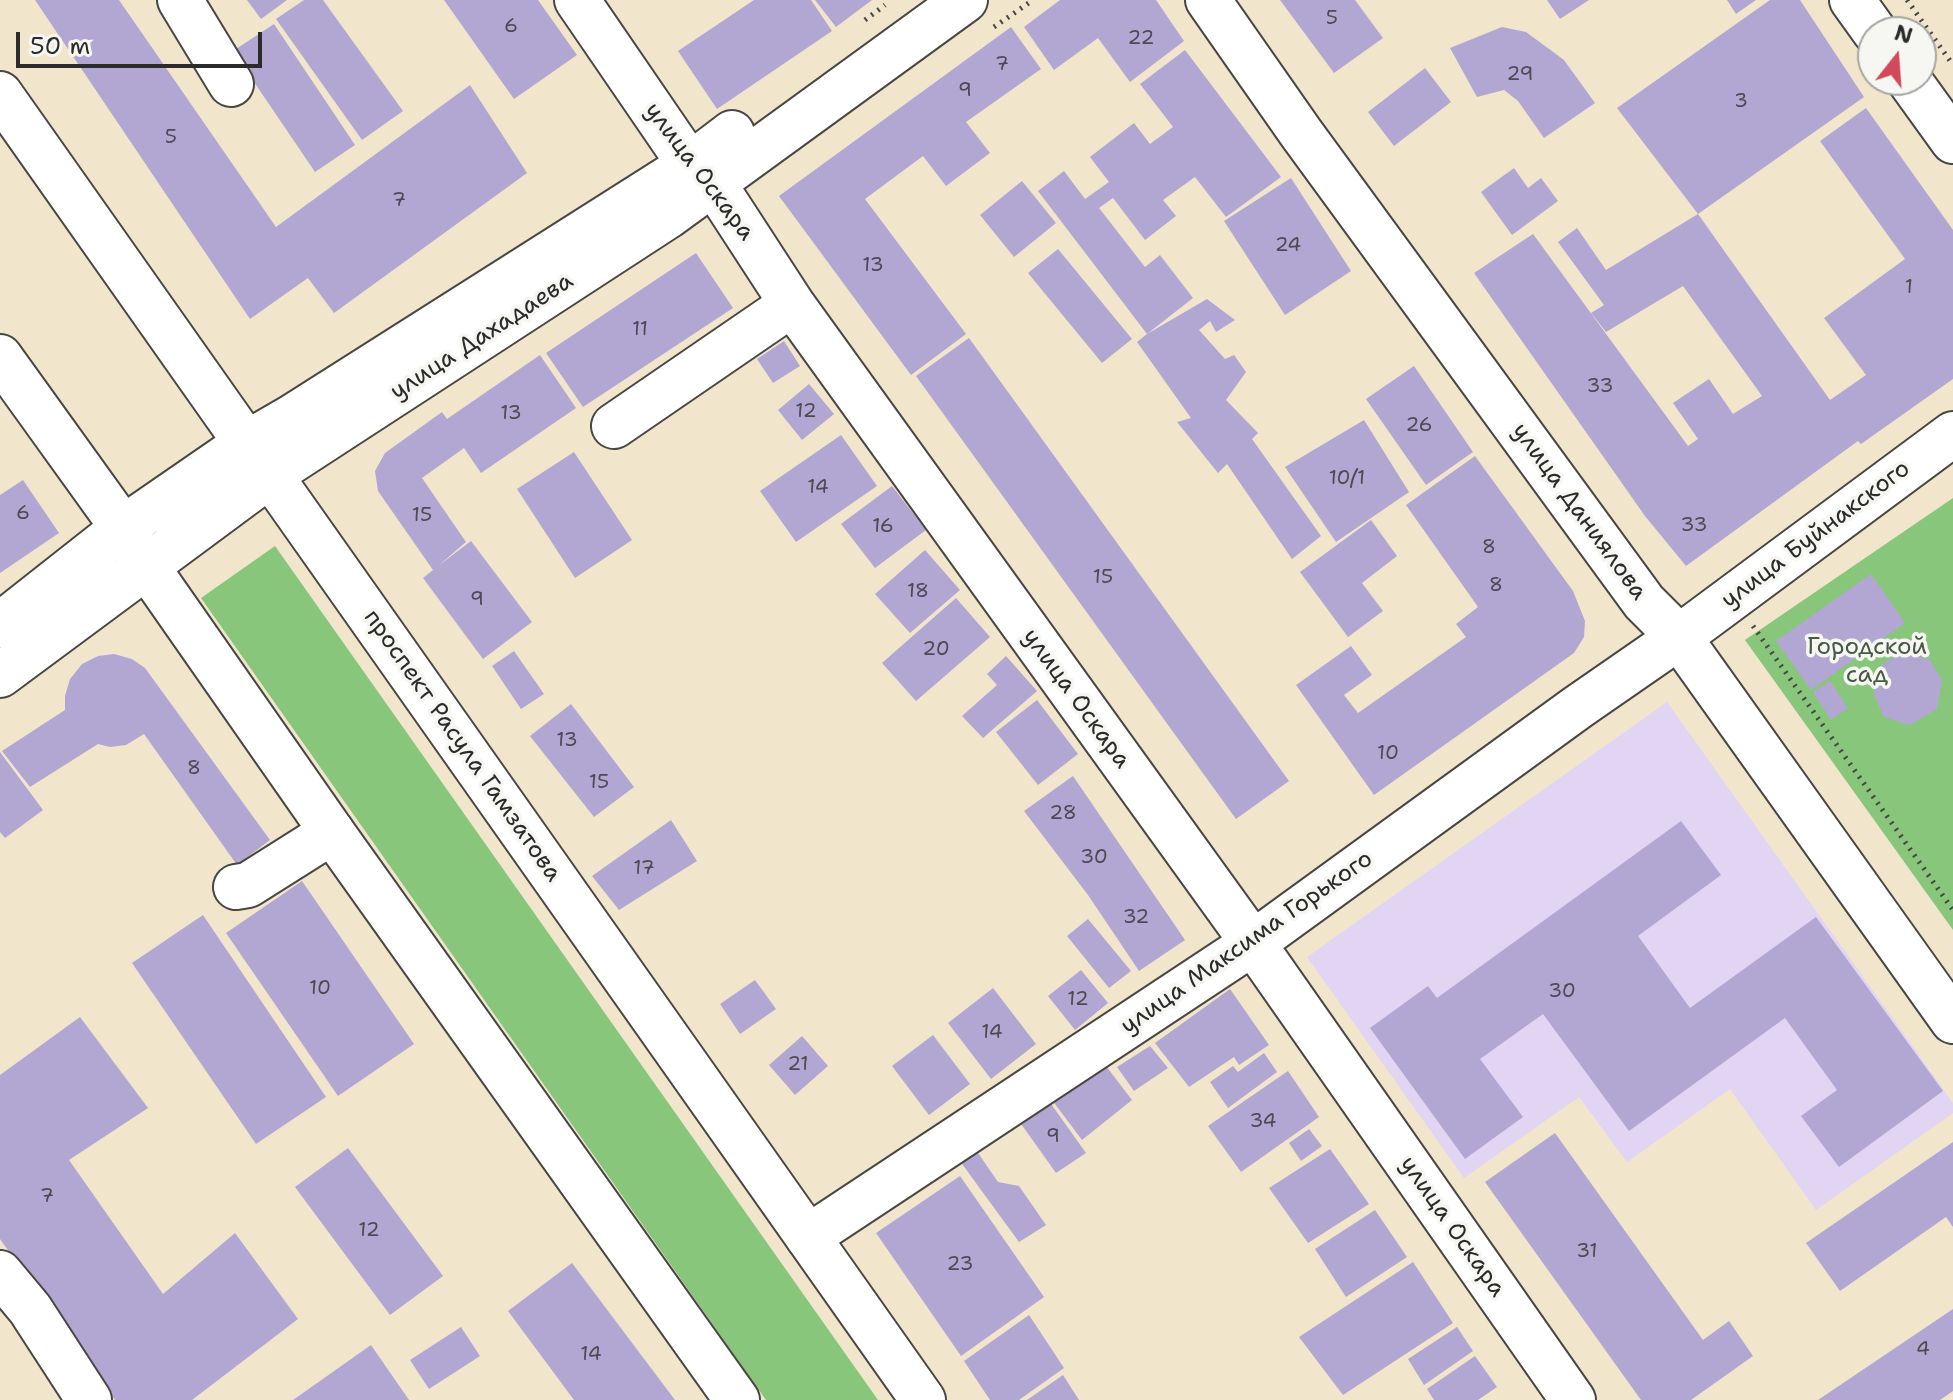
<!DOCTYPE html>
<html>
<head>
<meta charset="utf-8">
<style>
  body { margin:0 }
  #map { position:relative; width:1953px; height:1400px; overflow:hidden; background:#f1e5cc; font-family:"Shantell Sans",sans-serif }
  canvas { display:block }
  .north { position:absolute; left:1857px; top:16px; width:80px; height:80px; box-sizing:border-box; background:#f6f6f2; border:2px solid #a5a5a2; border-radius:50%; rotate:17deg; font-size:22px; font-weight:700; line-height:32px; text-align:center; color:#2b2b2b }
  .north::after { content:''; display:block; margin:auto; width:28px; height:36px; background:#d1495b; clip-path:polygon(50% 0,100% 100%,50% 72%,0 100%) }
  .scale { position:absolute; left:16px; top:32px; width:246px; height:36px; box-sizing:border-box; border:4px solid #2b2b2b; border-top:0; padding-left:10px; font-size:24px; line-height:28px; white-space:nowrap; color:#2b2b2b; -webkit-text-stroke:6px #f6f6f2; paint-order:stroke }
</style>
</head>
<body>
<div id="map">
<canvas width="1953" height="1400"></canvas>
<div class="north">N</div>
<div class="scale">50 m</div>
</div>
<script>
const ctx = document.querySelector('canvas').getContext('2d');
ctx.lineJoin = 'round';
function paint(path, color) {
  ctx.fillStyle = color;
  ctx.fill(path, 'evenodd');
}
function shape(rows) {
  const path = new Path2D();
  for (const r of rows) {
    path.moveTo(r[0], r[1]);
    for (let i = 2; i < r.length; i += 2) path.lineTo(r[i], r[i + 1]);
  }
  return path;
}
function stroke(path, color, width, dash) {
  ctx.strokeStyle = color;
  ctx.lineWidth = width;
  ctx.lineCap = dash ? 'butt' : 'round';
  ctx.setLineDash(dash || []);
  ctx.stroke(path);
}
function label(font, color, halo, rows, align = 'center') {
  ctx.font = font + ' "Shantell Sans",sans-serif';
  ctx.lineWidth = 7;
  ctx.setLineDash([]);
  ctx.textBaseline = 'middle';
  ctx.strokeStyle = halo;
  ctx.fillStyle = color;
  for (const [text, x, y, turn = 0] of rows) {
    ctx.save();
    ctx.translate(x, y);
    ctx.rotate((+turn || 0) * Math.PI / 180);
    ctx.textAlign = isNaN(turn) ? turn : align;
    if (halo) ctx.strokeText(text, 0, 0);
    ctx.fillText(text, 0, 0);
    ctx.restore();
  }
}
paint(shape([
  [1667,702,1953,1103,1953,1113,1816,1210,1730,1089,1627,1162,1579,1097,1464,1178,1307,957]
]), '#e2d4f3');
paint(shape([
  [1953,498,1953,930,1745,640],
  [275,546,878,1400,766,1400,201,598]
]), '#88c67c');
paint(shape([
  [35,0,119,0,276,227,470,85,527,173,334,313,308,278,250,319],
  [247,0,287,0,261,19],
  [304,0,323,0,403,111,362,140,276,19],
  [444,0,538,0,577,55,514,99],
  [754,0,811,0,832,31,717,109,678,51],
  [815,0,872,0,836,27],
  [1060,0,1156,0,1184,41,1130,82,1098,38,1054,70,1024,27],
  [1280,0,1355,0,1383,38,1334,73],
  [1547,0,1589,0,1560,19],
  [1727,0,1756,0,1736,14],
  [1770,0,1800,0,1864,97,1698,214,1830,400,1866,375,1824,318,1905,259,1820,141,1866,108,1953,230,1953,379,1861,444,1858,441,1686,566,1645,516,1474,273,1533,234,1688,446,1698,439,1673,403,1709,379,1733,414,1762,396,1683,286,1606,332,1591,313,1604,305,1558,242,1577,228,1606,270,1698,214,1617,108],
  [274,24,355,145,315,172,233,51],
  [1011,27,1041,69,966,122,990,153,946,186,923,156,865,199,966,334,911,375,779,196],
  [1502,27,1526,32,1564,60,1595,103,1544,138,1518,101,1504,90,1477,97,1450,48],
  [1185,50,1281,177,1226,217,1195,177,1163,200,1176,216,1145,240,1113,198,1099,208,1145,267,1160,255,1193,298,1147,334,1207,299,1235,320,1216,332,1210,321,1199,330,1225,359,1234,355,1246,372,1226,400,1258,433,1252,439,1321,536,1292,559,1227,464,1218,473,1177,422,1191,418,1137,342,1147,334,1038,191,1064,171,1085,199,1109,182,1090,157,1134,123,1150,144,1173,127,1140,84],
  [1425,68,1451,102,1394,146,1368,112],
  [1514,168,1528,188,1541,178,1558,201,1512,235,1481,192],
  [1291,178,1351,271,1285,315,1224,221],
  [1022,181,1056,223,1014,257,980,215],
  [1058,249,1132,339,1102,363,1028,273],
  [696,253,733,308,583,407,546,353],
  [969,338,1289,781,1236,819,916,376],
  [784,341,800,366,773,383,757,359],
  [540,355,576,408,481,473,464,448,422,478,466,542,438,566,471,541,532,622,483,659,423,578,433,570,378,491,375,471,385,453,442,412,447,419],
  [1414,366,1473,452,1426,485,1366,399],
  [809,384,834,414,802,440,778,410],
  [1364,420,1409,492,1336,542,1285,467],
  [841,435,877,486,796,542,760,491],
  [574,452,632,540,575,578,517,489],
  [1475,456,1573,591,1585,621,1584,637,1574,653,1374,795,1296,685,1351,646,1372,675,1344,695,1358,713,1466,637,1456,624,1478,607,1406,505],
  [23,480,59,533,0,573,0,495],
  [892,486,926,530,875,568,841,524],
  [1371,520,1397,556,1362,583,1383,611,1348,637,1300,572],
  [925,550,960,590,910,633,875,594],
  [1871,574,1905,623,1811,690,1776,641],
  [956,598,990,637,916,701,882,663],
  [514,651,544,694,521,709,492,666],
  [1901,652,1929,659,1942,680,1937,709,1910,725,1884,717,1874,695,1877,668],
  [114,654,132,659,145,668,270,840,237,865,144,734,126,745,110,747,98,744,30,787,2,751,65,710,65,696,70,679,82,664,98,656],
  [1006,656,1037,691,983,738,962,716,997,685,987,674],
  [1830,681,1848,708,1831,720,1813,692],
  [1037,700,1078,754,1038,785,996,732],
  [571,704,634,787,594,817,530,736],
  [0,752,43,810,5,838,0,832],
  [1073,776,1185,940,1139,971,1088,895,1024,811],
  [671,820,697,861,619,910,592,876],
  [1681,821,1721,875,1638,936,1690,1008,1816,917,1943,1091,1839,1167,1801,1116,1837,1090,1785,1018,1629,1131,1543,1014,1480,1059,1523,1117,1465,1159,1370,1028,1428,986,1437,998],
  [302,881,414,1044,338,1096,226,933],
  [203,915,326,1097,256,1144,132,963],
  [1088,919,1131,971,1109,988,1067,936],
  [1081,970,1108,1003,1075,1030,1048,996],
  [755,980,776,1009,740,1034,720,1004],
  [993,988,1036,1044,991,1079,948,1023],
  [1230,989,1269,1045,1239,1065,1234,1057,1189,1087,1155,1043],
  [80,1017,148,1108,69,1160,163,1294,235,1233,298,1319,192,1400,115,1400,0,1239,0,1075],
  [933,1035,970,1084,929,1115,892,1066],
  [802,1036,828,1066,795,1095,769,1065],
  [1150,1046,1168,1068,1134,1091,1117,1067],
  [1264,1053,1277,1072,1228,1108,1210,1082,1233,1066,1238,1072],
  [1103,1062,1132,1100,1082,1140,1052,1100],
  [1288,1071,1319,1117,1241,1172,1208,1126],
  [1049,1101,1086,1153,1056,1173,1019,1121],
  [1309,1129,1322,1146,1301,1161,1289,1143],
  [1555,1133,1703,1340,1729,1321,1753,1356,1691,1400,1641,1400,1485,1182],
  [1953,1142,1953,1227,1946,1217,1840,1291,1806,1243],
  [974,1147,998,1182,1019,1186,1046,1225,1019,1242,957,1157],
  [348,1148,443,1276,390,1315,295,1187],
  [1330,1149,1369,1204,1308,1243,1269,1188],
  [960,1176,1044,1297,961,1356,876,1233],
  [1375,1210,1407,1257,1346,1297,1315,1249],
  [1413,1262,1453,1323,1343,1395,1299,1337],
  [572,1263,675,1400,574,1400,508,1311],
  [1953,1309,1953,1391,1940,1400,1818,1400],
  [1029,1315,1064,1368,1019,1400,990,1400,964,1361],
  [461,1327,480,1356,429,1389,410,1360],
  [1457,1327,1473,1351,1424,1385,1408,1359],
  [371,1345,409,1400,293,1400],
  [1475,1356,1497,1387,1478,1400,1434,1400,1427,1389],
  [1063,1375,1079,1400,1027,1400]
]), '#b2a7d2');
const minor = shape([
  [180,0,231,84],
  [577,0,679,149,714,184,792,304,1253,943,1573,1400],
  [1208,0,1301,133,1644,602,1679,637,1953,1021],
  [1852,0,1875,32],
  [1909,80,1953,141],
  [0,94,237,430,242,446,268,473],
  [0,357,123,528,143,561],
  [614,426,792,304],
  [236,887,248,885,332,832],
  [808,1237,1253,943,1578,707,1682,635,1953,434],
  [0,1273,30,1309,89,1400]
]);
const major = shape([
  [270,475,923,1400],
  [147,567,332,832,737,1400],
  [0,625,123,528,242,446,292,417,694,162,732,133],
  [0,675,270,475,668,216,965,0]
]);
stroke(minor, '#494743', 48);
stroke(major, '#494743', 48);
stroke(shape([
  [1907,0,1953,65],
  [865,20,885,5],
  [994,27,1033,0],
  [1753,626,1953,910]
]), '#494743', 5, [2, 6]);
stroke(minor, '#fff', 44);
stroke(major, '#fff', 44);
label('20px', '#4d4a55', null, [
  ["5",1332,19],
  ["6",511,27],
  ["22",1141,39],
  ["7",1002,65],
  ["29",1520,75],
  ["9",965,91],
  ["3",1741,102],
  ["5",171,138],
  ["7",399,201],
  ["24",1288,246],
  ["13",873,266],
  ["1",1909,288],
  ["11",640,330],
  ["33",1600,387],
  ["12",806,412],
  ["13",511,414],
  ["26",1419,426],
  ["10/1",1347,479],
  ["14",818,488],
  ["6",23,514],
  ["15",422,516],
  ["33",1694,526],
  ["16",883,527],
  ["8",1489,548],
  ["15",1103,578],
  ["8",1496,586],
  ["18",918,592],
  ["9",477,600],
  ["20",936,650],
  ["13",567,741],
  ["10",1388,754],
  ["8",194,769],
  ["15",599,783],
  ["28",1063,814],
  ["30",1094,858],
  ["17",644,869],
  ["32",1136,918],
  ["10",320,989],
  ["30",1562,992],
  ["12",1078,1000],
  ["14",992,1033],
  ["21",798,1065],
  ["34",1263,1122],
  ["9",1053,1137],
  ["7",47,1197],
  ["12",369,1231],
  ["31",1587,1252],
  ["23",960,1265],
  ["4",1923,1350],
  ["14",591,1355]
]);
label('24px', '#2b2b2b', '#f6f6f2', [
  ["улица Оскара",699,172,53],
  ["улица Дахадаева",482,337,-33],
  ["улица Даниялова",1579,512,54],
  ["улица Буйнакского",1816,535,-37],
  ["улица Оскара",1076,699,54],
  ["проспект Расула Гамзатова",462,746,55],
  ["улица Максима Горького",1247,943,-35],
  ["улица Оскара",1452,1227,55]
]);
label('24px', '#475a43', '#f6f6f2', [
  ["Городской",1867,648],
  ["сад",1867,676]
]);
</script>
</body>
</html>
